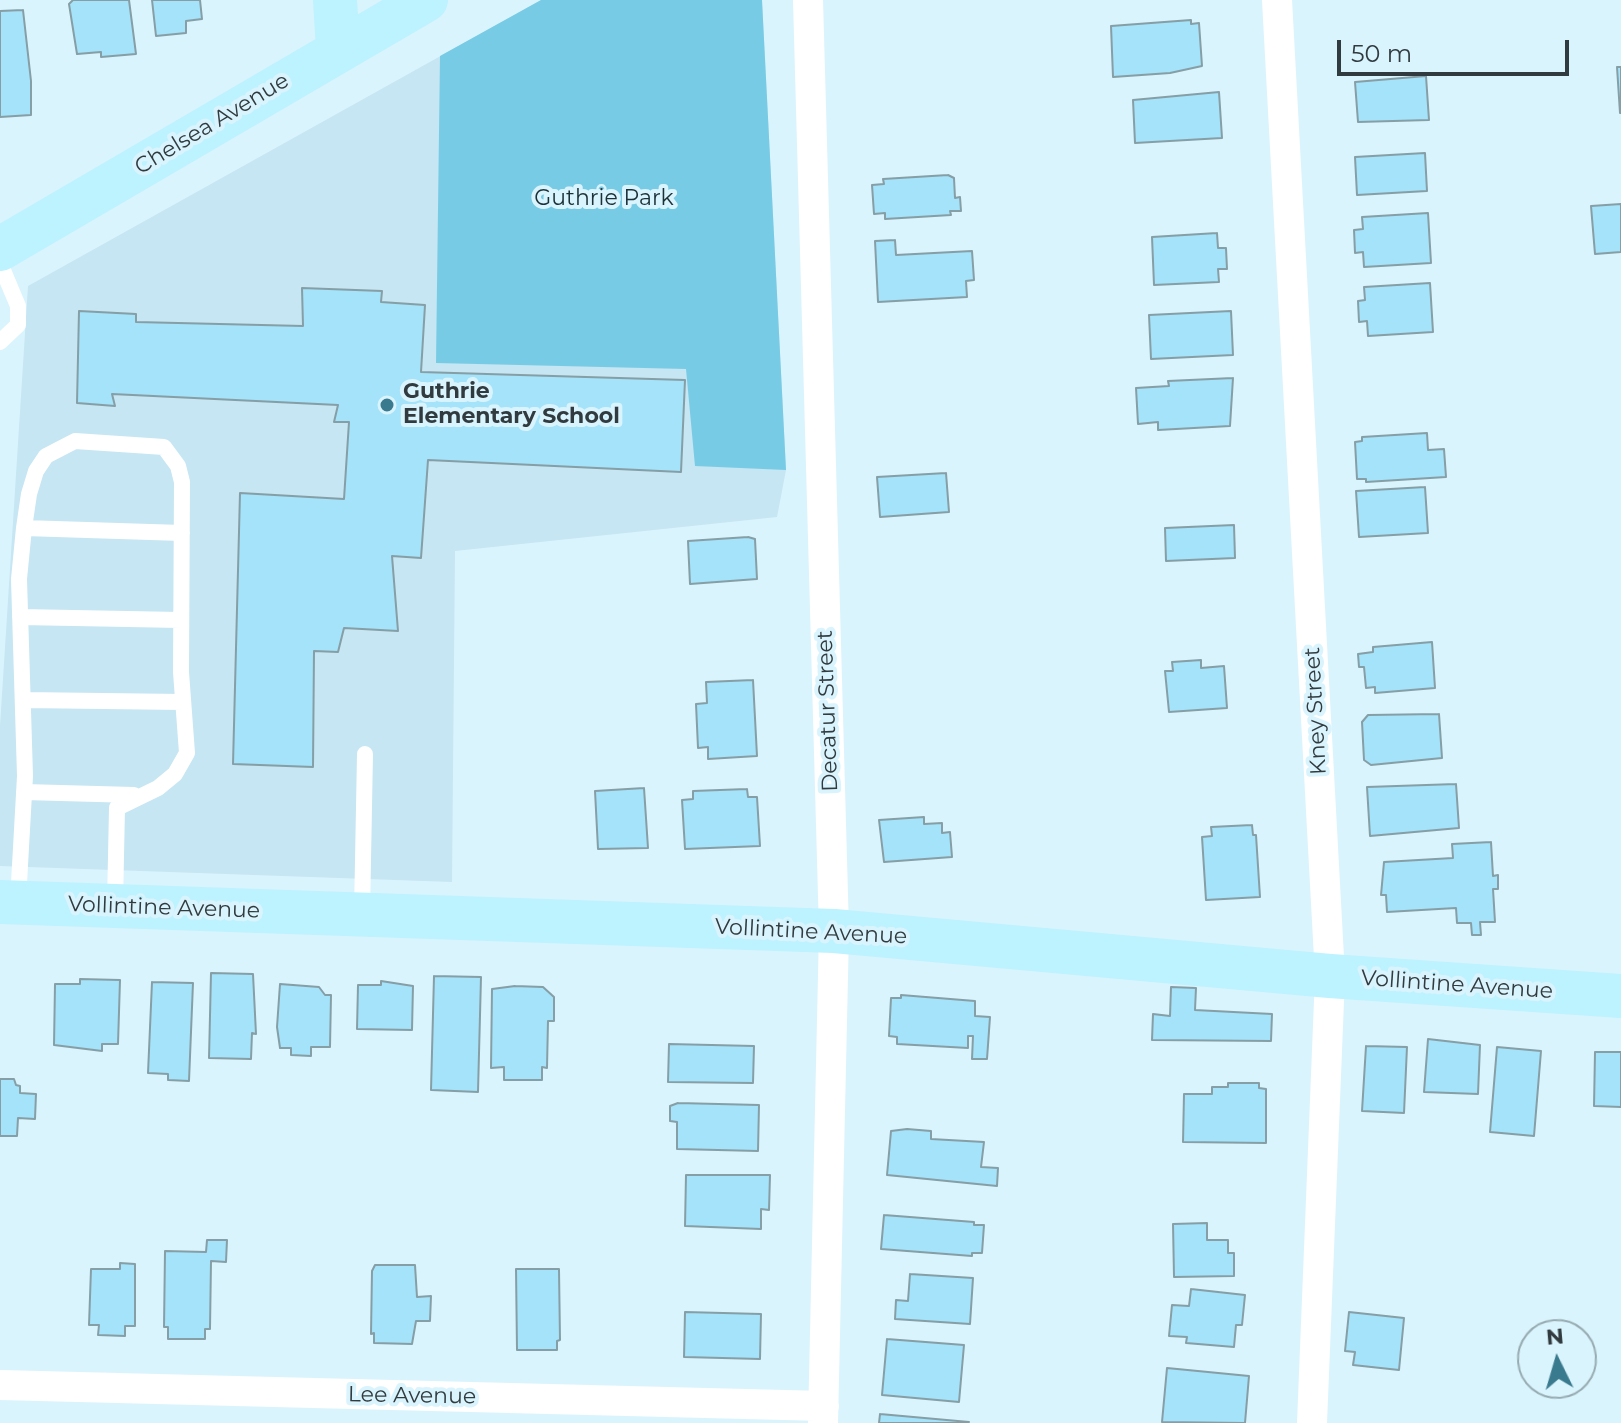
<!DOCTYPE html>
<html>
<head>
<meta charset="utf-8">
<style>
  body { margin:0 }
  #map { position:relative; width:1621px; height:1423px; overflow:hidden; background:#daf4fd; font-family:Montserrat,sans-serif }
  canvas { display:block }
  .north { position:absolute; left:1517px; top:1319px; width:80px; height:80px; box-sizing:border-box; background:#daf4fd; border:2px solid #96aab1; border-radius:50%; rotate:355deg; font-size:22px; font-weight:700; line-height:32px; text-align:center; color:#313b3f }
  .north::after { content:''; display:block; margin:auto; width:28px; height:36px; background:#3a7a8e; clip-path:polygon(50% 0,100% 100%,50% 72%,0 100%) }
  .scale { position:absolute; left:1337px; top:40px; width:232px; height:36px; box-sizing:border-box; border:4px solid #313b3f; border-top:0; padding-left:10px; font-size:24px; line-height:28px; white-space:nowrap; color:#313b3f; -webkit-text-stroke:6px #daf4fd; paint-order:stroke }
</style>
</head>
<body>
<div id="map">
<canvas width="1621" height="1423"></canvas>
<div class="north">N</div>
<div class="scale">50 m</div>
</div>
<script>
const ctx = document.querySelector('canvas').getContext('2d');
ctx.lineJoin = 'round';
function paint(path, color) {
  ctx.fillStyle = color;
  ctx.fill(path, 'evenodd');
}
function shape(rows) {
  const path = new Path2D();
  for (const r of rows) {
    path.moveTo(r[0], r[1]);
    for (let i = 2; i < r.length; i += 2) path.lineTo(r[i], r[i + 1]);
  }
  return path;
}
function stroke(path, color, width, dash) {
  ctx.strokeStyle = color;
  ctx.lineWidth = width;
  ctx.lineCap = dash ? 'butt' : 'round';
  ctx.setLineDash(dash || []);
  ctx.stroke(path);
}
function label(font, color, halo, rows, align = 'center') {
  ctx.font = font + ' Montserrat,sans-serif';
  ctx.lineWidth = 8;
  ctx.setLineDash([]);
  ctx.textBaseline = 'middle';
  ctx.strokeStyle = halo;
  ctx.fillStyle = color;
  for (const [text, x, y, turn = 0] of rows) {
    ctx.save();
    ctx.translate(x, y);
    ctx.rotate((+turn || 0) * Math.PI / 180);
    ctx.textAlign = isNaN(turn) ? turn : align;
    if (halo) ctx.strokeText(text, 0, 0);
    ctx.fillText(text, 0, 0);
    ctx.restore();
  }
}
paint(shape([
  [541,0,762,0,786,470,777,517,455,551,452,882,0,866,0,726,28,286]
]), '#c5e6f2');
paint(shape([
  [541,0,762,0,786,470,695,466,686,369,436,363,440,56]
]), '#78cbe5');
const building = shape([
  [73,0,129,0,136,54,101,57,101,52,77,54,69,4,73,0],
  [152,0,200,0,202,19,186,21,186,33,156,36,152,0],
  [23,10,31,81,31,115,0,117,0,11,23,10],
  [1191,20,1191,24,1199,23,1202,66,1170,73,1113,77,1111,26,1191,20],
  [1617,67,1621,67,1621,113,1620,113,1617,67],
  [1426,76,1429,120,1358,122,1355,82,1426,76],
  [1219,92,1222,138,1135,143,1133,100,1219,92],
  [1425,153,1427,191,1357,195,1355,157,1425,153],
  [948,175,954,178,955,198,960,197,961,211,950,211,951,215,885,219,885,213,874,214,872,185,884,184,883,179,948,175],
  [1621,204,1621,252,1595,254,1591,206,1621,204],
  [1428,213,1431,263,1364,267,1363,252,1355,253,1354,230,1363,229,1362,217,1428,213],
  [1217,233,1218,248,1226,248,1227,269,1218,269,1219,282,1154,285,1152,237,1217,233],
  [895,240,896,255,972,251,974,280,966,281,967,297,878,302,875,241,895,240],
  [1430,283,1433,332,1368,336,1367,321,1359,322,1358,301,1365,300,1364,287,1430,283],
  [302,288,382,291,381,302,425,305,421,372,685,380,681,472,428,460,421,558,392,556,398,631,344,628,338,652,314,651,313,767,233,764,240,493,344,499,349,422,334,422,338,405,112,394,115,406,77,403,79,311,136,314,136,322,303,326,302,288],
  [1231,311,1233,355,1151,359,1149,315,1231,311],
  [1233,378,1230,426,1158,430,1158,422,1138,424,1136,388,1169,386,1168,381,1233,378],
  [1427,433,1428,450,1444,449,1446,477,1366,482,1366,479,1357,479,1355,442,1362,441,1362,437,1427,433],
  [946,473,949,512,880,517,877,477,946,473],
  [1425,487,1428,533,1359,537,1356,491,1425,487],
  [1234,525,1235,558,1166,561,1165,528,1234,525],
  [748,537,755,539,757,579,690,584,688,541,748,537],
  [1432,642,1435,688,1375,693,1375,687,1366,688,1364,667,1359,667,1358,654,1373,652,1373,647,1432,642],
  [1201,660,1201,668,1224,666,1227,708,1169,712,1165,671,1173,671,1172,662,1201,660],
  [753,680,757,756,708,759,708,747,698,748,696,704,707,703,706,682,753,680],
  [1439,714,1442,758,1371,765,1364,760,1362,722,1368,715,1439,714],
  [1456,784,1459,828,1370,836,1367,787,1456,784],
  [644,788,648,848,598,849,595,791,644,788],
  [747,789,748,797,757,797,760,846,685,849,682,800,693,799,693,791,747,789],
  [924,817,924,824,942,823,942,833,950,832,952,857,884,862,879,820,924,817],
  [1252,825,1253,835,1256,835,1260,897,1206,900,1202,837,1212,836,1211,827,1252,825],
  [1491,842,1493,876,1498,875,1498,889,1493,889,1495,922,1480,922,1481,935,1472,935,1471,923,1457,923,1456,908,1387,912,1386,895,1381,895,1384,862,1453,858,1452,844,1491,842],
  [211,973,253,974,256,1034,252,1033,251,1059,209,1058,211,973],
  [434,976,481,977,478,1092,431,1090,434,976],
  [80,979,120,980,118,1044,102,1044,102,1051,54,1045,55,984,80,984,80,979],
  [381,981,413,986,412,1030,357,1029,358,985,381,985,381,981],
  [152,982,193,983,189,1081,168,1080,168,1074,148,1073,152,982],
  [280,984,319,987,325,995,331,995,330,1047,311,1047,311,1056,291,1055,291,1048,280,1048,277,1027,280,984],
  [515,986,543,987,554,997,554,1021,548,1021,547,1068,542,1067,542,1080,504,1080,504,1067,491,1068,492,989,515,986],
  [1171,987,1196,988,1195,1010,1272,1014,1271,1041,1152,1040,1153,1014,1170,1016,1171,987],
  [901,995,975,1001,975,1016,990,1017,987,1059,972,1059,973,1036,968,1036,968,1048,897,1044,897,1037,889,1036,891,998,901,998,901,995],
  [1428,1039,1480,1045,1478,1094,1424,1092,1428,1039],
  [669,1044,754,1046,753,1083,668,1082,669,1044],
  [1366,1046,1407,1047,1404,1113,1362,1111,1366,1046],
  [1497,1047,1541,1051,1534,1136,1490,1132,1497,1047],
  [1595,1052,1621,1052,1621,1107,1594,1106,1595,1052],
  [0,1079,14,1079,16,1085,20,1086,20,1093,36,1094,35,1119,18,1118,17,1136,0,1136,0,1079],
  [1228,1083,1259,1083,1259,1088,1266,1089,1266,1143,1183,1142,1184,1094,1212,1094,1212,1087,1228,1087,1228,1083],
  [678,1103,759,1105,758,1151,677,1149,677,1122,670,1121,670,1106,678,1103],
  [907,1129,931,1131,931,1139,984,1142,981,1167,998,1168,997,1186,887,1175,891,1131,907,1129],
  [686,1175,770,1175,769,1210,761,1209,761,1229,685,1226,686,1175],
  [884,1215,974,1222,974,1225,984,1225,982,1253,972,1253,972,1256,881,1249,884,1215],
  [1207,1223,1207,1240,1228,1240,1228,1253,1234,1253,1234,1276,1174,1277,1173,1224,1207,1223],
  [207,1240,227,1240,226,1262,211,1261,210,1329,205,1329,205,1339,168,1339,168,1327,164,1327,165,1251,206,1252,207,1240],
  [120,1263,135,1264,135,1326,125,1326,125,1336,98,1335,99,1325,89,1325,91,1269,120,1269,120,1263],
  [375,1265,415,1265,417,1297,431,1296,430,1321,416,1321,412,1344,374,1343,374,1333,371,1334,372,1271,375,1265],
  [516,1269,559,1269,560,1340,557,1341,557,1350,517,1350,516,1269],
  [910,1274,973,1278,970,1324,895,1319,896,1300,908,1301,910,1274],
  [1191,1289,1245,1295,1242,1325,1236,1325,1234,1347,1186,1343,1187,1337,1169,1336,1172,1305,1189,1306,1191,1289],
  [685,1312,761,1314,760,1359,684,1357,685,1312],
  [1349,1312,1404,1318,1399,1370,1353,1365,1355,1352,1345,1351,1349,1312],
  [887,1339,964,1345,959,1402,882,1395,887,1339],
  [1167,1368,1249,1376,1245,1423,1162,1422,1167,1368],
  [880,1414,969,1422,968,1423,879,1423,880,1414]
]);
paint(building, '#a4e3f9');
stroke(building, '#869ea6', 2);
stroke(shape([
  [0,263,18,306,18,325,0,342],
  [24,528,182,533],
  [20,617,181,620],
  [23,700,183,702],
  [24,792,134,795],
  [18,901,25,776,19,579,24,528,29,494,36,471,46,456,75,441,164,447,178,466,182,482,181,672,187,753,175,774,158,788,117,808,115,904],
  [362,913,365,754]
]), '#fff', 16);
stroke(shape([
  [808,0,834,931,823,1423],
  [1277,0,1330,976,1312,1423],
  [0,1385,824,1406]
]), '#fff', 30);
stroke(shape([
  [335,0,338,49],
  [0,249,426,0],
  [0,902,834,931,1330,976,1621,996]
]), '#bdf2ff', 44);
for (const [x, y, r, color] of [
  [387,405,8,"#3a7a8e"]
]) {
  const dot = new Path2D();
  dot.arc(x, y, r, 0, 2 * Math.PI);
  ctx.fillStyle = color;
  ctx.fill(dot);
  stroke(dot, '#daf4fd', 3);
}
label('22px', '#313b3f', '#daf4fd', [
  ["Chelsea Avenue",212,124,-31],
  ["Decatur Street",828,711,-92],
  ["Kney Street",1316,711,-93],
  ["Vollintine Avenue",164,908,2],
  ["Vollintine Avenue",811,932,3],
  ["Vollintine Avenue",1457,985,4],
  ["Lee Avenue",412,1396,1]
]);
label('22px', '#1b3037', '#daf4fd', [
  ["Guthrie Park",604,199]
]);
label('bold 22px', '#313b3f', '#daf4fd', [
  ["Guthrie",403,392],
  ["Elementary School",403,417]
], 'left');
</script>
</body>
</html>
